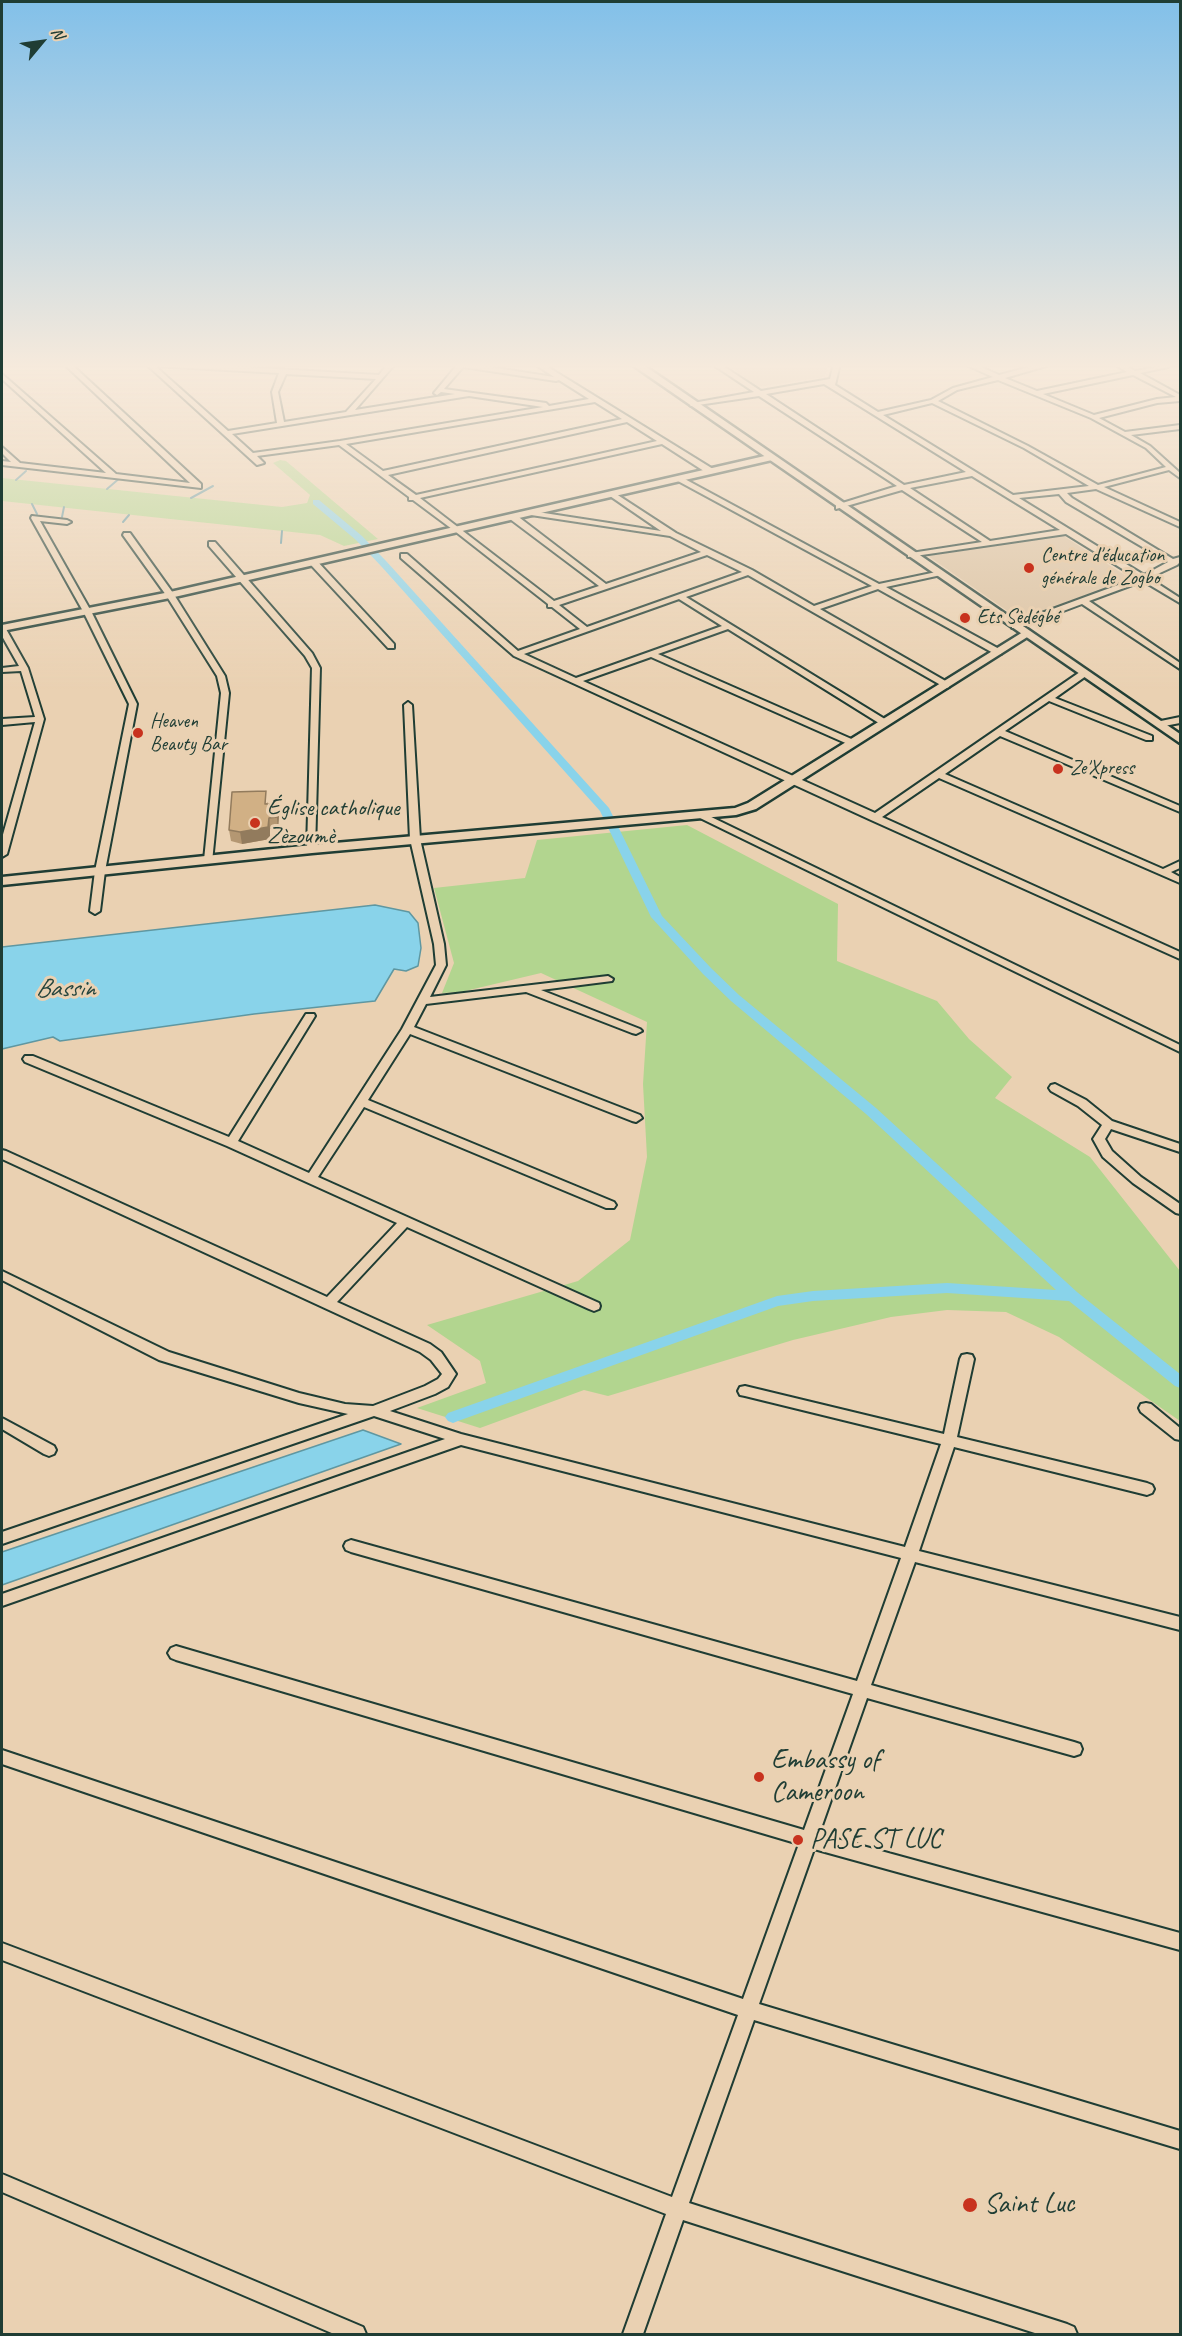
<!DOCTYPE html>
<html>
<head>
<meta charset="utf-8">
<style>
  body { margin:0 }
  #map { position:relative; width:1182px; height:2336px; overflow:hidden; background:#ead1b2; font-family:Caveat,sans-serif }
  canvas { display:block }
  .frame { position:absolute; inset:0; border:3px solid #1f3d34; pointer-events:none }
  .north { position:absolute; left:12px; top:12px; width:60px; height:60px; -webkit-text-stroke:4px #ead1b2; paint-order:stroke; rotate:61deg; font-size:16px; font-weight:700; line-height:24px; text-align:center; color:#1f3d34 }
  .north::after { content:''; display:block; margin:auto; width:21px; height:27px; background:#1f3d34; clip-path:polygon(50% 0,100% 100%,50% 72%,0 100%) }
</style>
</head>
<body>
<div id="map">
<canvas width="1182" height="2336"></canvas>
<div class="frame"></div>
<div class="north">N</div>
</div>
<script>
const ctx = document.querySelector('canvas').getContext('2d');
ctx.lineJoin = 'round';
function paint(path, color) {
  ctx.fillStyle = color;
  ctx.fill(path, 'evenodd');
}
function shape(rows) {
  const path = new Path2D();
  for (const r of rows) {
    path.moveTo(r[0], r[1]);
    for (let i = 2; i < r.length; i += 2) path.lineTo(r[i], r[i + 1]);
  }
  return path;
}
function stroke(path, color, width, dash) {
  ctx.strokeStyle = color;
  ctx.lineWidth = width;
  ctx.lineCap = dash ? 'butt' : 'round';
  ctx.setLineDash(dash || []);
  ctx.stroke(path);
}
function label(font, color, halo, rows, align = 'center') {
  ctx.font = font + ' Caveat,sans-serif';
  ctx.lineWidth = 6;
  ctx.setLineDash([]);
  ctx.textBaseline = 'middle';
  ctx.strokeStyle = halo;
  ctx.fillStyle = color;
  for (const [text, x, y, turn = 0] of rows) {
    ctx.save();
    ctx.translate(x, y);
    ctx.rotate((+turn || 0) * Math.PI / 180);
    ctx.textAlign = isNaN(turn) ? turn : align;
    if (halo) ctx.strokeText(text, 0, 0);
    ctx.fillText(text, 0, 0);
    ctx.restore();
  }
}
paint(shape([
  [725,364,829,364,825,377,759,387],
  [1062,535,1131,579,1022,621,928,556]
]), '#dac1a0');
paint(shape([
  [280,460,286,461,378,539,344,546,320,535,2,501,2,478,282,507,307,503,310,495,273,463],
  [687,825,838,904,837,961,937,1001,969,1039,1012,1077,995,1098,1090,1157,1180,1271,1180,1421,1059,1337,1006,1312,947,1310,891,1317,793,1340,608,1396,584,1390,480,1428,417,1408,486,1383,480,1361,427,1325,578,1281,630,1240,647,1157,643,1084,647,1022,541,973,461,992,442,993,454,963,434,888,525,878,537,840]
]), '#b2d58f');
const water = shape([
  [375,905,409,912,418,923,421,948,418,966,406,971,394,969,375,1001,254,1014,60,1041,53,1037,2,1049,2,947,375,905],
  [363,1430,401,1444,2,1585,2,1552,363,1430]
]);
paint(water, '#89d3ea');
stroke(water, '#5f97a1', 1.5);
stroke(shape([
  [16,480,26,471],
  [107,489,121,477],
  [191,498,213,486],
  [32,504,37,514],
  [62,517,64,507],
  [123,522,129,515],
  [281,543,282,531]
]), '#5f97a1', 2);
paint(shape([
  [313,500,319,500,362,536,387,562,609,808,662,916,711,968,739,995,876,1108,1077,1292,1180,1374,1180,1388,1175,1386,1069,1301,947,1293,813,1301,778,1306,458,1421,453,1423,448,1421,445,1417,448,1413,777,1296,813,1291,947,1283,1056,1290,866,1114,731,1001,703,974,651,917,600,811,381,566,356,540,313,504,313,500]
]), '#89d3ea');
const minor = shape([
  [64,364,71,364,201,484,201,488,2,465,2,461,11,462,2,453,2,447,20,463,106,473,2,379,2,374,116,474,190,483,64,364],
  [146,364,191,364,379,375,388,364,395,364,355,410,455,394,441,392,437,395,434,393,458,364,470,364,554,377,535,364,543,364,713,469,713,473,707,473,662,444,420,498,554,601,599,586,510,519,510,515,516,515,606,584,701,552,670,536,531,515,527,513,531,511,661,531,610,496,609,494,613,492,676,533,752,570,814,606,872,586,678,481,677,479,681,477,879,584,941,571,941,575,886,587,1001,650,1001,654,995,654,878,589,820,609,949,683,949,687,946,688,748,575,686,597,888,721,888,725,882,725,728,629,658,654,856,741,856,745,850,745,651,657,583,681,875,813,1080,672,1086,672,1086,676,1055,698,1152,736,1152,740,1146,740,1049,701,1005,731,1180,806,1180,812,1000,736,945,774,1163,869,1180,861,1180,868,1171,872,1180,877,1180,883,939,778,882,817,1180,952,1180,959,871,820,514,656,401,558,401,554,407,554,518,651,580,629,552,607,548,607,548,604,456,532,413,500,409,500,409,497,339,445,257,456,264,463,257,465,146,364],
  [155,366,279,373,272,392,277,423,228,431,155,366],
  [463,367,556,381,559,380,589,399,549,406,546,403,444,389,463,367],
  [286,374,376,379,346,412,284,422,278,392,286,374],
  [469,396,543,407,340,441,253,453,232,434,469,396],
  [595,402,622,419,383,471,346,444,595,402],
  [627,422,657,441,416,495,388,475,627,422],
  [707,555,742,572,587,627,559,605,707,555],
  [679,599,722,626,576,678,524,654,679,599],
  [712,364,720,364,761,391,830,379,834,364,840,364,835,385,878,412,931,400,953,388,993,377,964,364,974,364,999,375,1041,364,1053,364,1005,378,1037,391,1127,372,1114,364,1123,364,1135,371,1168,365,1168,367,1140,373,1180,395,1180,401,1157,403,1099,418,1125,432,1180,425,1180,429,1131,435,1150,446,1180,473,1180,478,1169,470,1104,487,1180,522,1180,527,1096,489,1067,493,1072,498,1173,559,1180,557,1180,562,1177,565,1149,578,1180,598,1180,603,1143,581,1089,601,1180,663,1180,669,1082,604,1018,628,1012,628,1012,624,1137,578,1066,534,908,557,908,553,911,553,982,542,902,490,836,509,836,505,897,486,759,396,691,406,690,405,693,403,754,392,712,364],
  [1133,375,1176,397,1157,399,1094,415,1043,394,1133,375],
  [998,380,1091,418,1146,448,1166,467,1098,485,1028,446,938,401,957,390,998,380],
  [824,384,829,387,966,472,904,485,766,394,824,384],
  [932,403,1024,448,1089,486,1013,495,883,415,932,403],
  [972,476,1060,530,990,541,910,488,972,476],
  [1059,494,1066,502,1168,562,1144,575,1019,498,1059,494],
  [32,516,67,520,71,522,67,524,40,521,92,613,137,704,105,871,100,911,95,914,90,911,95,871,129,704,84,613,31,518,32,516],
  [124,533,130,533,173,593,225,676,229,693,212,862,206,862,204,860,221,693,217,676,166,595,123,535,124,533],
  [209,542,215,542,312,653,320,668,315,851,312,852,307,849,312,668,305,656,209,546,209,542],
  [311,561,317,561,394,644,394,648,388,648,311,565,311,561],
  [2,627,6,629,28,668,44,719,7,854,2,857,2,838,35,722,2,725,2,719,35,717,21,671,2,672,2,668,19,666,2,636,2,627],
  [408,702,412,705,420,839,444,944,446,965,430,997,608,976,613,979,612,981,541,990,640,1029,642,1031,636,1034,632,1033,526,992,426,1004,414,1027,640,1115,642,1118,636,1122,632,1121,410,1034,368,1100,614,1202,616,1205,614,1208,606,1208,364,1107,318,1177,599,1303,600,1306,599,1309,594,1311,589,1309,407,1227,337,1302,430,1344,441,1352,456,1374,448,1387,435,1394,390,1411,461,1434,905,1547,941,1444,745,1396,740,1395,738,1391,740,1387,745,1386,944,1434,960,1359,962,1355,967,1354,972,1355,974,1359,957,1437,1147,1483,1152,1485,1154,1489,1152,1493,1147,1495,954,1447,919,1551,1180,1617,1180,1630,915,1562,871,1685,1074,1742,1080,1744,1082,1749,1080,1754,1074,1756,867,1698,819,1834,1180,1933,1180,1950,814,1849,759,2004,1180,2131,1180,2149,754,2020,689,2203,1067,2324,1074,2327,1077,2334,1038,2334,683,2220,643,2334,623,2334,666,2214,2,1960,2,1943,672,2197,738,2015,2,1764,2,1750,743,1999,799,1844,176,1660,171,1658,168,1653,171,1648,176,1646,804,1830,853,1694,351,1552,346,1550,344,1546,346,1542,351,1540,857,1681,901,1558,461,1445,2,1606,2,1594,445,1439,374,1416,2,1544,2,1532,348,1414,299,1403,159,1360,2,1280,2,1271,169,1352,299,1393,345,1404,373,1406,425,1386,438,1379,442,1374,431,1360,420,1352,2,1159,2,1150,6,1151,327,1297,397,1223,227,1146,25,1062,23,1059,25,1056,33,1056,229,1137,306,1014,314,1014,315,1016,238,1141,309,1173,402,1029,436,965,434,944,410,839,404,705,408,702],
  [1180,717,1180,723,1159,727,1155,724,1156,722,1180,717],
  [701,812,1180,1045,1180,1052,698,817,696,815,701,812],
  [1055,1084,1086,1100,1112,1121,1180,1144,1180,1152,1111,1129,1105,1139,1112,1151,1141,1177,1180,1204,1180,1214,1176,1213,1133,1183,1103,1157,1093,1139,1102,1125,1078,1106,1051,1091,1049,1088,1051,1085,1055,1084],
  [1146,1403,1151,1404,1180,1428,1180,1440,1175,1439,1141,1412,1139,1408,1141,1404,1146,1403],
  [2,1418,54,1446,56,1450,54,1454,49,1456,44,1454,2,1429,2,1418],
  [2,2174,363,2327,366,2334,334,2334,2,2192,2,2174]
]);
const tertiary = shape([
  [769,455,773,458,772,460,170,598,2,631,2,625,170,592,769,455],
  [1023,632,1032,634,756,809,736,815,312,853,2,885,2,877,312,845,735,808,748,803,1023,632]
]);
const secondary = shape([
  [631,364,642,364,1180,734,1180,743,631,364]
]);
stroke(minor, '#1f3d34', 4);
stroke(tertiary, '#1f3d34', 5);
stroke(secondary, '#1f3d34', 5);
paint(minor, '#ead1b2');
paint(tertiary, '#ead1b2');
paint(secondary, '#ead1b2');
paint(shape([
  [268,802,267,804,279,815,278,829,270,829,270,839,242,844,231,841,229,830]
]), '#b49772');
paint(shape([
  [277,804,279,815,278,829,277,817],
  [269,818,270,829,270,839,242,844,240,832]
]), '#927b5d');
const building = shape([
  [266,791,265,804,277,804,277,817,269,818,268,827,240,832,229,830,232,792,266,791]
]);
paint(building, '#d1b085');
stroke(building, '#927b5d', 1.5);
const sky = ctx.createLinearGradient(0, 0, 0, 691);
sky.addColorStop(0, '#82c0e9');
sky.addColorStop(0.53, '#f6eadc');
sky.addColorStop(1, '#f6eadc00');
ctx.fillStyle = sky;
ctx.fillRect(0, 0, 1182, 691);
for (const [x, y, r, color] of [
  [1029,568,6,"#c8321e"],
  [965,618,6,"#c8321e"],
  [138,733,6,"#c8321e"],
  [1058,769,6,"#c8321e"],
  [255,823,6,"#c8321e"],
  [759,1777,6,"#c8321e"],
  [798,1840,6,"#c8321e"],
  [970,2205,8,"#c8321e"]
]) {
  const dot = new Path2D();
  dot.arc(x, y, r, 0, 2 * Math.PI);
  ctx.fillStyle = color;
  ctx.fill(dot);
  stroke(dot, '#ead1b2', 2);
}
label('20px', '#1f3d34', '#ead1b2', [
  ["Centre d'éducation",1041,556],
  ["générale de Zogbo",1041,579],
  ["Ets Sèdégbé",977,618],
  ["Heaven",150,722],
  ["Beauty Bar",150,745],
  ["Ze'Xpress",1070,769]
], 'left');
label('24px', '#1f3d34', '#ead1b2', [
  ["Église catholique",267,809],
  ["Zèzoumè",267,837]
], 'left');
label('italic 26px', '#24443d', '#ead1b2', [
  ["Bassin",65,989]
]);
label('28px', '#1f3d34', '#ead1b2', [
  ["Embassy of",771,1761],
  ["Cameroon",771,1793],
  ["PASE ST LUC",810,1840],
  ["Saint Luc",984,2205]
], 'left');
</script>
</body>
</html>
